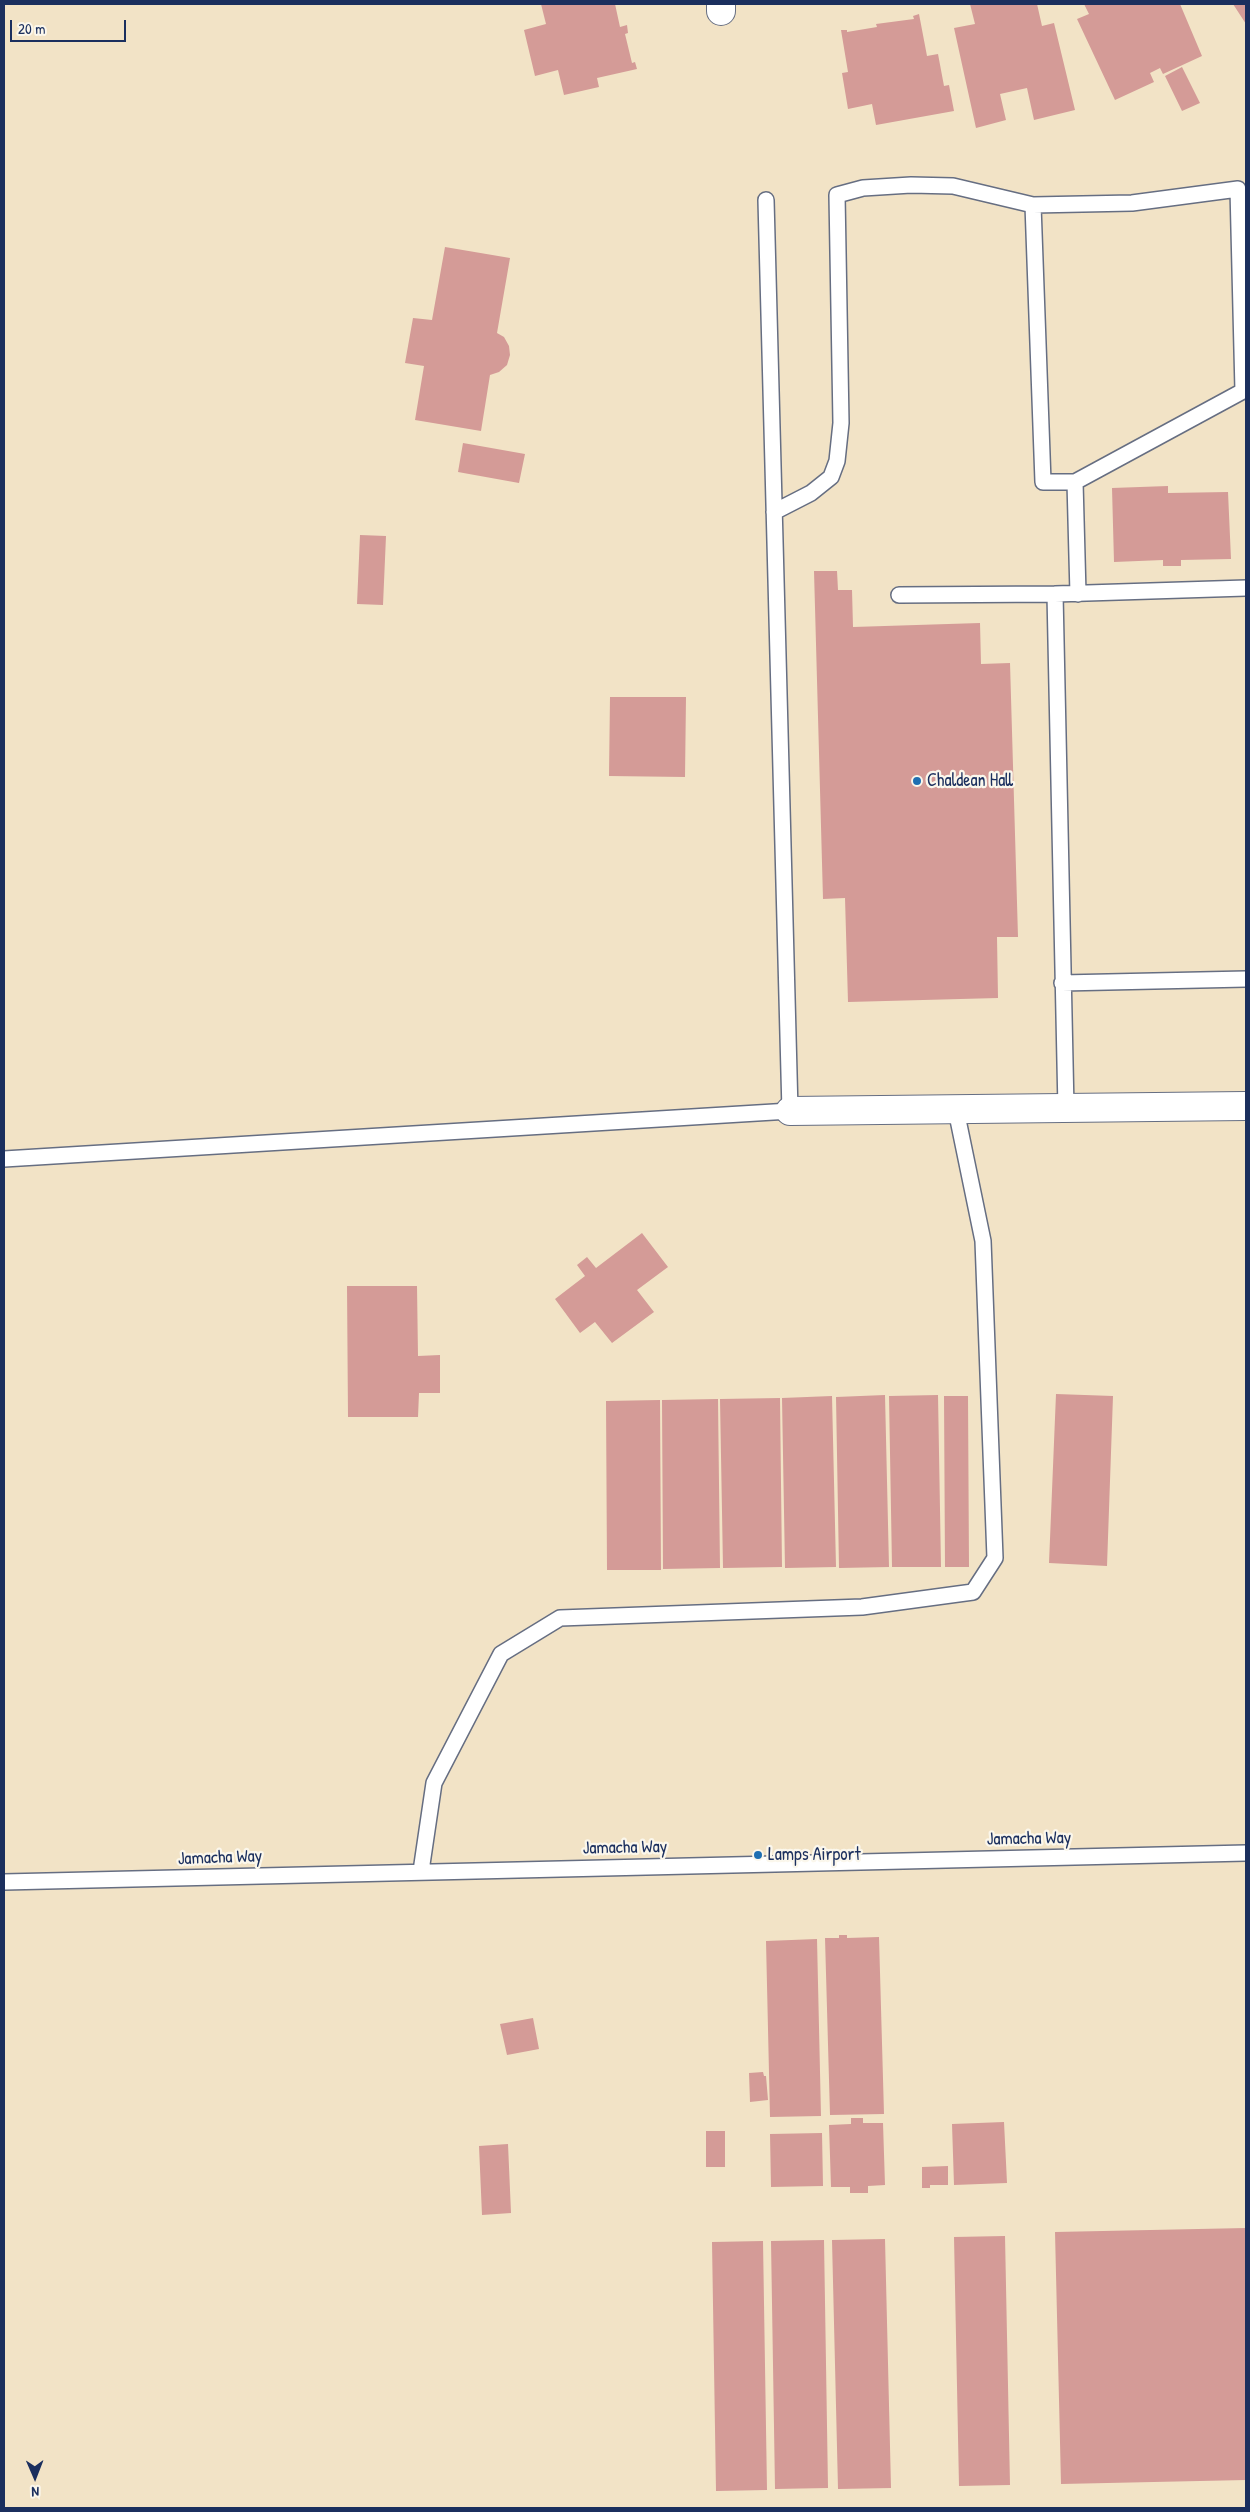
<!DOCTYPE html>
<html>
<head>
<meta charset="utf-8">
<style>
  body { margin:0 }
  #map { position:relative; width:1250px; height:2512px; overflow:hidden; background:#f2e3c6; font-family:"Patrick Hand",sans-serif }
  canvas { display:block }
  .frame { position:absolute; inset:0; border:5px solid #1b2f5e; pointer-events:none }
  .north { position:absolute; left:10px; top:2452px; width:50px; height:50px; -webkit-text-stroke:4px #fbf7ec; paint-order:stroke; rotate:179deg; font-size:14px; font-weight:700; line-height:20px; text-align:center; color:#1b2f5e }
  .north::after { content:''; display:block; margin:auto; width:18px; height:22px; background:#1b2f5e; clip-path:polygon(50% 0,100% 100%,50% 72%,0 100%) }
  .scale { position:absolute; left:10px; top:20px; width:116px; height:22px; box-sizing:border-box; border:2px solid #1b2f5e; border-top:0; padding-left:6px; font-size:15px; line-height:18px; white-space:nowrap; color:#1b2f5e; -webkit-text-stroke:4px #fbf7ec; paint-order:stroke }
</style>
</head>
<body>
<div id="map">
<canvas width="1250" height="2512"></canvas>
<div class="frame"></div>
<div class="north">N</div>
<div class="scale">20 m</div>
</div>
<script>
const ctx = document.querySelector('canvas').getContext('2d');
ctx.lineJoin = 'round';
function paint(path, color) {
  ctx.fillStyle = color;
  ctx.fill(path, 'evenodd');
}
function shape(rows) {
  const path = new Path2D();
  for (const r of rows) {
    path.moveTo(r[0], r[1]);
    for (let i = 2; i < r.length; i += 2) path.lineTo(r[i], r[i + 1]);
  }
  return path;
}
function stroke(path, color, width, dash) {
  ctx.strokeStyle = color;
  ctx.lineWidth = width;
  ctx.lineCap = dash ? 'butt' : 'round';
  ctx.setLineDash(dash || []);
  ctx.stroke(path);
}
function label(font, color, halo, rows, align = 'center') {
  ctx.font = font + ' "Patrick Hand",sans-serif';
  ctx.lineWidth = 4.5;
  ctx.setLineDash([]);
  ctx.textBaseline = 'middle';
  ctx.strokeStyle = halo;
  ctx.fillStyle = color;
  for (const [text, x, y, turn = 0] of rows) {
    ctx.save();
    ctx.translate(x, y);
    ctx.rotate((+turn || 0) * Math.PI / 180);
    ctx.textAlign = isNaN(turn) ? turn : align;
    if (halo) ctx.strokeText(text, 0, 0);
    ctx.fillText(text, 0, 0);
    ctx.restore();
  }
}
paint(shape([
  [541,4,615,4,620,27,627,25,628,33,625,34,632,63,635,62,637,69,597,78,599,87,564,95,558,70,535,76,524,30,546,24],
  [970,4,1037,4,1042,26,1054,23,1075,110,1034,120,1027,88,1000,94,1006,120,976,128,954,28,975,24],
  [1084,4,1180,4,1202,56,1163,74,1160,68,1150,73,1154,82,1115,100,1077,19,1089,14],
  [1233,4,1246,4,1246,24],
  [919,14,927,56,938,54,944,86,949,85,954,111,876,125,872,104,848,109,842,73,848,72,841,30,847,30,847,32,877,27,876,24,914,19,913,16],
  [1182,67,1200,103,1182,111,1165,76],
  [445,247,510,258,497,333,504,337,509,346,510,355,507,365,499,372,490,375,481,431,415,420,424,366,405,363,413,318,432,320],
  [463,443,525,454,519,483,458,472],
  [1168,486,1168,493,1228,492,1231,559,1181,560,1181,566,1163,566,1163,560,1114,562,1112,488],
  [360,535,386,536,383,605,357,604],
  [814,571,837,571,838,590,852,590,853,627,980,623,981,664,1010,663,1018,937,997,937,998,998,848,1002,845,898,823,899],
  [610,697,686,697,685,777,609,776],
  [642,1233,668,1267,637,1290,654,1312,612,1343,595,1322,580,1333,555,1299,585,1276,577,1265,587,1257,596,1268],
  [347,1286,417,1286,418,1356,440,1355,440,1393,419,1393,418,1417,348,1417],
  [1056,1394,1113,1396,1107,1566,1049,1563],
  [885,1395,889,1567,839,1568,836,1397],
  [938,1395,941,1567,892,1567,889,1396],
  [832,1396,836,1567,785,1568,782,1398],
  [944,1396,968,1396,969,1567,945,1567],
  [780,1398,782,1567,723,1568,720,1399],
  [718,1399,720,1568,663,1569,662,1400],
  [660,1400,661,1570,607,1570,606,1401],
  [839,1935,847,1935,847,1938,879,1937,884,2114,830,2115,825,1938,839,1938],
  [817,1939,821,2116,770,2117,766,1941],
  [533,2018,539,2049,507,2055,500,2024],
  [763,2072,764,2076,766,2076,768,2100,750,2102,749,2073],
  [851,2118,863,2118,863,2123,883,2123,885,2185,868,2186,868,2193,850,2193,850,2187,831,2187,829,2125,851,2124],
  [1004,2122,1007,2183,954,2185,952,2124],
  [706,2131,725,2131,725,2167,706,2167],
  [822,2133,823,2186,771,2187,770,2134],
  [508,2144,511,2213,482,2215,479,2146],
  [948,2166,948,2185,930,2185,930,2188,922,2188,922,2167],
  [1246,2228,1246,2480,1061,2484,1055,2232],
  [1005,2236,1010,2485,959,2486,954,2237],
  [885,2239,891,2488,838,2489,832,2240],
  [824,2240,828,2488,775,2489,771,2241],
  [763,2241,767,2490,716,2491,712,2242]
]), '#d49b97');
const service = shape([
  [1075,482,1043,482,1033,205,1132,203,1238,189,1243,391,1075,482,1078,594],
  [774,512,811,493,831,477,837,461,841,423,837,195,863,188,911,185,953,186,1033,205],
  [899,595,1055,594],
  [1062,983,1246,979],
  [1066,1109,1055,594,1246,588],
  [4,1159,790,1111,766,200],
  [421,1871,434,1783,501,1654,560,1618,862,1607,973,1592,995,1558,983,1241,956,1110],
  [4,1882,1246,1853]
]);
const minor = shape([
  [721,4,721,11],
  [790,1111,1246,1106]
]);
stroke(service, '#666e82', 18);
stroke(minor, '#666e82', 30);
stroke(service, '#fff', 15);
stroke(minor, '#fff', 28);
for (const [x, y, r, color] of [
  [917,781,5,"#1f6fb2"],
  [758,1855,5,"#1f6fb2"]
]) {
  const dot = new Path2D();
  dot.arc(x, y, r, 0, 2 * Math.PI);
  ctx.fillStyle = color;
  ctx.fill(dot);
  stroke(dot, '#fbf7ec', 2);
}
label('18px', '#1b2f5e', '#fbf7ec', [
  ["Chaldean Hall",927,781],
  ["Lamps Airport",768,1855]
], 'left');
label('18px', '#1b2f5e', '#fbf7ec', [
  ["Jamacha Way",1029,1839,-1],
  ["Jamacha Way",625,1848,-1],
  ["Jamacha Way",220,1858,-2]
]);
</script>
</body>
</html>
